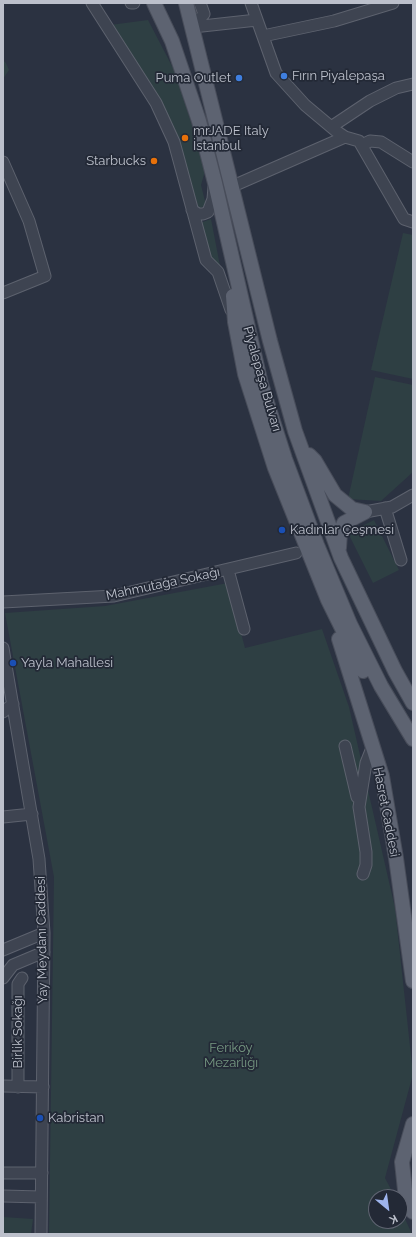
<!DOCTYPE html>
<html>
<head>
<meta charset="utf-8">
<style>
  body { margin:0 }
  #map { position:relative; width:416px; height:1237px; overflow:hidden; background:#2b3241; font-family:Raleway,sans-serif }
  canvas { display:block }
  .frame { position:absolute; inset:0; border:4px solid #bcc0cb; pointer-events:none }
  .north { position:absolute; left:368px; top:1189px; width:40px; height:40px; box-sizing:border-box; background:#232936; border:1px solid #606572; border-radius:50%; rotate:151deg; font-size:11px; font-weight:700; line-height:16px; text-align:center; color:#bcc0cb }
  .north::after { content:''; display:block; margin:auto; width:14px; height:18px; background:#9eb4ed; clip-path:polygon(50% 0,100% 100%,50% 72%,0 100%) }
</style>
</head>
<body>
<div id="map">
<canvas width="416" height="1237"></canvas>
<div class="frame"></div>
<div class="north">K</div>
</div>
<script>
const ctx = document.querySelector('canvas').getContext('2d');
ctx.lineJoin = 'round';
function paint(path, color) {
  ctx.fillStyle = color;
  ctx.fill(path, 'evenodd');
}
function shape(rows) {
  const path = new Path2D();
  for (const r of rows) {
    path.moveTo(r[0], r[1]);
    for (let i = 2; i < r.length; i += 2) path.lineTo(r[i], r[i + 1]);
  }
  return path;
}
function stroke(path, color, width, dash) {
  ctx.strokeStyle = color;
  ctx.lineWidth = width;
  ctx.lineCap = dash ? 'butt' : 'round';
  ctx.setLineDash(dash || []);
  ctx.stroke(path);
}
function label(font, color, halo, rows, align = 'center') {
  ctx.font = font + ' Raleway,sans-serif';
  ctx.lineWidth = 3.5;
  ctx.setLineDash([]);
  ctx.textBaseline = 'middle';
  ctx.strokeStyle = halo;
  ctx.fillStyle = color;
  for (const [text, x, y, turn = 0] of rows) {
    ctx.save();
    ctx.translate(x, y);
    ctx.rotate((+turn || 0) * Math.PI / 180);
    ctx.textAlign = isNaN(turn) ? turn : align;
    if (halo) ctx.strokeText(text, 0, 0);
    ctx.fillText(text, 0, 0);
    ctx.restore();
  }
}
paint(shape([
  [148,20,174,70,196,137,205,171,201,185,206,205,199,209,175,136,110,25],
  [3,60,6,63,9,70,3,79],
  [211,219,221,271,212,261,200,223],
  [403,233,413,235,413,379,371,370],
  [375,377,413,385,413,472,381,501,348,499],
  [374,520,399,570,373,583,348,533],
  [228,583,245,648,322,629,349,707,395,908,413,1074,385,1178,395,1197,376,1197,376,1221,400,1221,400,1208,412,1234,49,1234,54,877,5,613,105,606],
  [3,1217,33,1219,31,1234,3,1234]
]), '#2e3f43');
const minor = shape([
  [92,3,156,103,174,142,206,260,218,272,231,310],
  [131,3,134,3],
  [251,3,276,73,305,105,336,131,345,137,359,141,404,219,413,222],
  [193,27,257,20],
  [193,27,204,14,200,3],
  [263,36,334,21,393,3],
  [331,127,370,101,396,88,413,84],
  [362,145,370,141,381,142,413,162],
  [3,162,29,221,45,276,3,293],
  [233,186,345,137],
  [192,210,198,214,203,214,208,212,213,199,214,187],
  [385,508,401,560],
  [365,512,392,507,413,495],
  [228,570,244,629],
  [3,602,114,596,296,553],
  [3,648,39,859,44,933,41,1234],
  [3,712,13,704],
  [345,746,357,797],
  [3,817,32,814],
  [363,874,366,865,366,852,359,807,366,763,372,748],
  [3,950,44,933],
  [3,978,13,965,44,952],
  [3,1086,43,1087],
  [18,1087,18,984,22,978],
  [3,1173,42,1173],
  [3,1196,41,1197]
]);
const major = shape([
  [154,3,172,41,199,121,215,183,261,384,285,459,317,545,350,624,381,686,413,739],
  [186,3,270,341,295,431,341,558,395,671,413,703],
  [233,296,235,322,245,374,275,468,328,600,363,671],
  [309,455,315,461,335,495,352,509,365,512],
  [339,548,340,532,344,523,365,512],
  [339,639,382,776,396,858,413,981],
  [413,1124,402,1162,405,1190,413,1212]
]);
stroke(minor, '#5d626e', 13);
stroke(major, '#484d5a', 16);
stroke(minor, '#3e4451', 11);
stroke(major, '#5d6371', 14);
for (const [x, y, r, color] of [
  [284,76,4,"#3f7fe0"],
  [239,78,4,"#3f7fe0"],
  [185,138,4,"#e8710a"],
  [154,161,4,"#e8710a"],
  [282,530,4,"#1a4fb4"],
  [13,663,4,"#1a4fb4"],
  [40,1118,4,"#1a4fb4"]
]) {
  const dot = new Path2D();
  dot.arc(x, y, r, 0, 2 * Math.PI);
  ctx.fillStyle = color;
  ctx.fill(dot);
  stroke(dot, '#232936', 1.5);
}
label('13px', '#bcc0cb', '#232936', [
  ["Fırın Piyalepaşa",292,76],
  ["Puma Outlet",231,78,"right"],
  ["mrJADE Italy",193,131],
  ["İstanbul",193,146],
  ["Starbucks",146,161,"right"],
  ["Kadınlar Çeşmesi",290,530],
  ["Yayla Mahallesi",21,663],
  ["Kabristan",48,1118]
], 'left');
label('13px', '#bcc0cb', '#232936', [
  ["Piyalepaşa Bulvarı",262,379,74],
  ["Mahmutağa Sokağı",163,584,-12],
  ["Hasret Caddesi",386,812,79],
  ["Yay Meydanı Caddesi",42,940,-91],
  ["Birlik Sokağı",18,1032,-90]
]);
label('13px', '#769982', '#232936', [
  ["Feriköy",231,1048],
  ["Mezarlığı",231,1063]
]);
</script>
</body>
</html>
